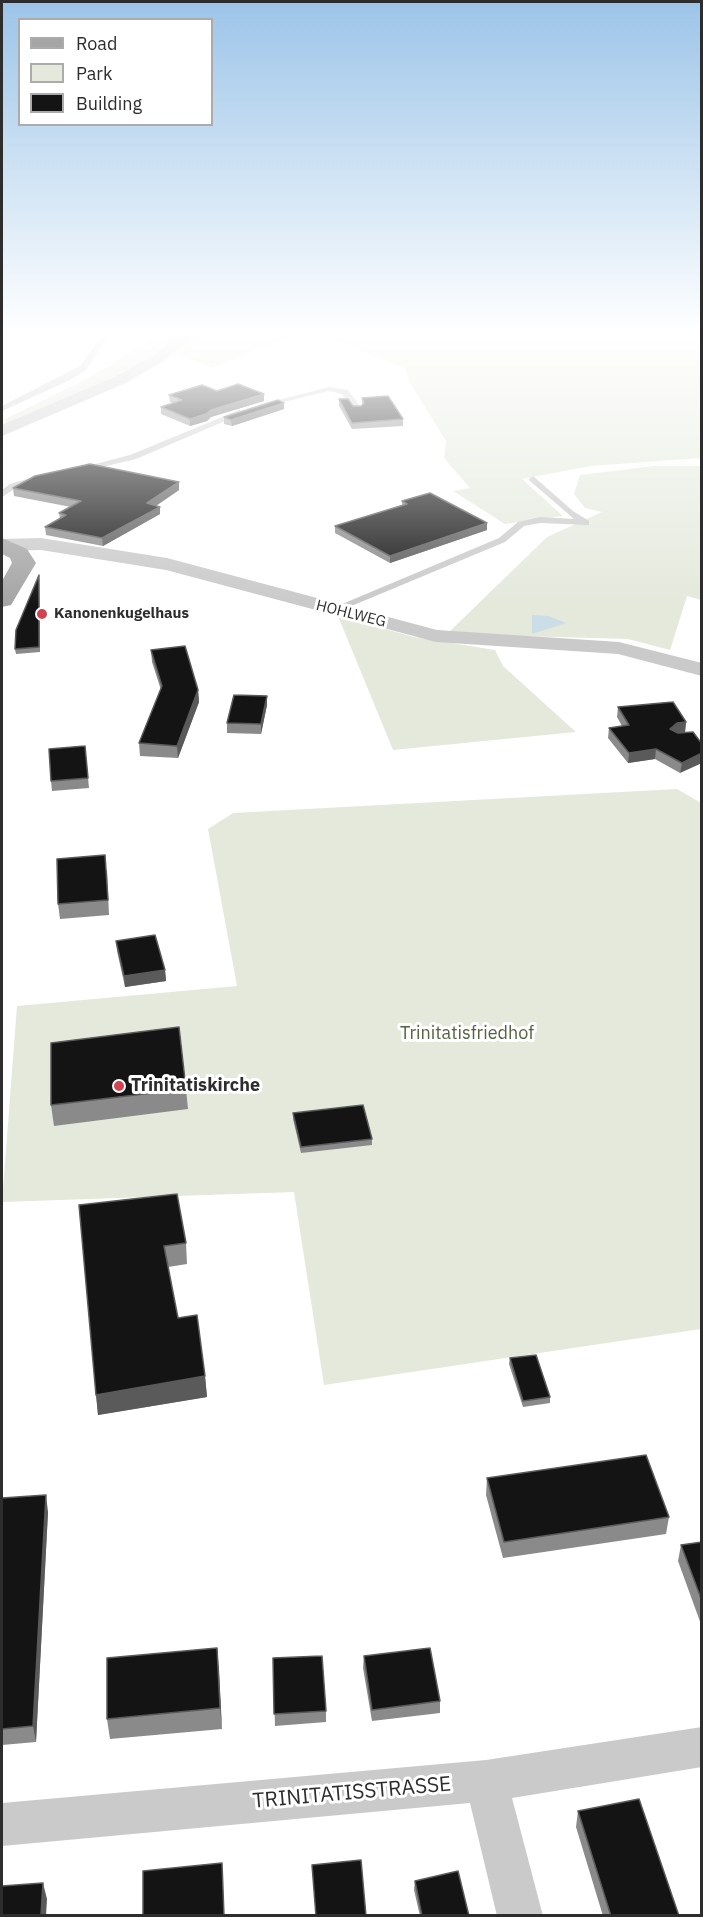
<!DOCTYPE html>
<html>
<head>
<meta charset="utf-8">
<style>
  body { margin:0 }
  #map { position:relative; width:703px; height:1917px; overflow:hidden; background:#fff; font-family:"IBM Plex Sans",sans-serif }
  canvas { display:block }
  .frame { position:absolute; inset:0; border:3px solid #2d2d2d; pointer-events:none }
  .legend { position:absolute; left:18px; top:18px; width:195px; height:108px; box-sizing:border-box; background:#fff; border:2px solid #ababab; margin:0; padding:8px 10px; list-style:none; font-size:18px; color:#2d2d2d }
  .legend li { display:flex; align-items:center; gap:12px; height:30px }
  .legend b { width:30px; border:2px solid #ababab }
</style>
</head>
<body>
<div id="map">
<canvas width="703" height="1917"></canvas>
<div class="frame"></div>
<ul class="legend">
<li><b style="height:8px;background:#a5a5a5"></b>Road</li>
<li><b style="height:16px;background:#e4e9dc"></b>Park</li>
<li><b style="height:16px;background:#141414"></b>Building</li>
</ul>
</div>
<script>
const ctx = document.querySelector('canvas').getContext('2d');
ctx.lineJoin = 'round';
function paint(path, color) {
  ctx.fillStyle = color;
  ctx.fill(path, 'evenodd');
}
function shape(rows) {
  const path = new Path2D();
  for (const r of rows) {
    path.moveTo(r[0], r[1]);
    for (let i = 2; i < r.length; i += 2) path.lineTo(r[i], r[i + 1]);
  }
  return path;
}
function stroke(path, color, width, dash) {
  ctx.strokeStyle = color;
  ctx.lineWidth = width;
  ctx.lineCap = dash ? 'butt' : 'round';
  ctx.setLineDash(dash || []);
  ctx.stroke(path);
}
function label(font, color, halo, rows, align = 'center') {
  ctx.font = font + ' "IBM Plex Sans",sans-serif';
  ctx.lineWidth = 6;
  ctx.setLineDash([]);
  ctx.textBaseline = 'middle';
  ctx.strokeStyle = halo;
  ctx.fillStyle = color;
  for (const [text, x, y, turn = 0] of rows) {
    ctx.save();
    ctx.translate(x, y);
    ctx.rotate((+turn || 0) * Math.PI / 180);
    ctx.textAlign = isNaN(turn) ? turn : align;
    if (halo) ctx.strokeText(text, 0, 0);
    ctx.fillText(text, 0, 0);
    ctx.restore();
  }
}
paint(shape([
  [153,335,182,335,147,359,107,380,2,428,2,424,6,422,3,420,83,381,114,363],
  [196,335,294,335,212,368,197,361,171,354],
  [328,335,701,335,701,458,590,466,522,479,563,516,505,524,453,491,470,488,444,458,446,441,410,383,405,368,339,342],
  [654,466,701,466,701,600,687,596,670,650,628,639,447,634,547,537,602,512,585,508,574,494,580,475],
  [338,616,414,637,495,650,503,666,576,732,393,750],
  [677,789,701,803,701,1329,324,1385,294,1192,2,1202,17,1006,237,986,208,829,233,813]
]), '#e4e9dc');
paint(shape([
  [532,615,549,616,566,623,532,634]
]), '#cbdde7');
paint(shape([
  [102,335,109,335,86,370,70,380,2,411,2,406,80,366,102,335],
  [329,387,348,390,362,409,361,411,355,411,342,394,329,391,263,407,259,405,329,387],
  [239,410,246,412,136,459,80,472,76,469,130,455,239,410],
  [41,475,45,478,44,480,16,488,2,497,2,490,10,484,41,475],
  [533,476,573,511,589,521,589,525,540,523,524,526,505,542,337,612,329,612,328,610,499,538,518,522,540,517,574,519,530,481,529,479,533,476]
]), '#cacaca');
paint(shape([
  [179,335,196,335,164,361,126,383,2,436,2,425,114,377,154,355,179,335],
  [41,538,167,558,437,630,619,642,702,663,702,676,618,654,436,642,166,570,41,550,2,551,2,539,41,538],
  [702,1727,702,1767,512,1798,543,1916,497,1916,470,1803,2,1846,2,1803,486,1760,702,1727]
]), '#cacaca');
paint(shape([
  [2,538,27,549,36,563,11,605,2,607,2,581,12,563,10,558,2,554,2,538]
]), '#a5a5a5');
paint(shape([
  [217,391,264,394,264,401,211,417,207,421,190,426,161,414,161,407,173,403,170,402,169,395],
  [362,398,403,419,403,426,352,429,339,406,339,399,353,406,361,406,362,405],
  [284,409,232,426,224,424,224,417],
  [13,488,179,490,156,506,160,514,103,546,46,535,45,527,60,519,59,513,71,507,14,496],
  [402,501,487,530,390,563,335,533,335,526,402,505],
  [39,579,40,652,16,654,15,649],
  [151,650,198,690,199,702,178,758,140,756,139,743,161,690,152,662],
  [267,705,261,734,227,733,227,723],
  [618,707,686,722,685,732,677,733,693,732,680,773,655,759,628,763,608,738,609,728,622,726,617,717],
  [85,746,89,788,52,791,51,781],
  [107,870,109,915,60,919,58,904],
  [116,941,165,970,166,981,125,987,117,951],
  [186,1089,188,1109,54,1126,51,1105],
  [293,1113,372,1139,372,1145,301,1153,293,1119],
  [79,1205,186,1243,187,1264,168,1267,178,1318,205,1376,207,1397,98,1415],
  [510,1358,550,1397,550,1403,523,1407,509,1364],
  [487,1478,669,1517,666,1534,503,1558,486,1495],
  [2,1498,48,1512,36,1742,2,1745],
  [702,1542,702,1627,678,1561,681,1545],
  [217,1648,222,1729,110,1739,107,1719],
  [364,1656,440,1701,440,1713,372,1721,363,1668],
  [273,1658,326,1711,326,1722,275,1726],
  [578,1811,679,1916,603,1916,576,1827],
  [415,1881,469,1916,420,1916,414,1890]
]), '#8a8a8a');
paint(shape([
  [264,394,264,401,211,417,207,421,190,426,190,419,211,410],
  [284,403,284,409,232,426,231,420],
  [179,482,179,490,148,511,147,503],
  [160,507,160,514,103,546,102,538],
  [487,523,487,530,390,563,390,556],
  [198,690,199,702,178,758,177,746],
  [267,696,267,705,261,734,261,724],
  [686,722,685,732,676,733,670,729,677,723],
  [656,749,655,759,628,763,629,753],
  [702,753,702,763,680,773,682,763],
  [165,970,166,981,125,987,124,976],
  [205,1376,207,1397,98,1415,96,1395],
  [46,1495,48,1512,36,1742,33,1726],
  [217,1648,219,1669,222,1729,220,1708],
  [43,1883,47,1899,46,1916,41,1916]
]), '#5a5a5a');
const building = shape([
  [238,384,264,394,211,410,206,414,190,419,161,407,182,400,169,395,202,385,217,391,238,384],
  [388,396,403,419,352,423,339,399,348,399,353,406,361,406,364,403,362,398,388,396],
  [278,400,284,403,231,420,224,417,278,400],
  [90,464,179,482,147,503,160,507,102,538,45,527,66,515,59,513,81,501,13,488,35,476,90,464],
  [430,493,487,523,390,556,335,526,407,504,402,501,430,493],
  [39,575,39,647,15,649,16,630,39,575],
  [185,646,198,690,177,746,139,743,162,686,151,650,185,646],
  [234,695,267,696,261,724,227,723,234,695],
  [673,702,686,722,677,723,670,729,678,733,693,732,702,744,702,753,682,763,656,749,629,753,609,728,629,725,618,707,673,702],
  [85,746,88,778,51,781,49,749,85,746],
  [105,855,108,900,58,904,57,859,105,855],
  [155,935,165,970,124,976,116,941,155,935],
  [179,1027,186,1089,51,1105,51,1043,179,1027],
  [363,1105,372,1139,301,1147,293,1113,363,1105],
  [177,1194,186,1243,164,1246,178,1318,197,1315,205,1376,96,1395,79,1205,177,1194],
  [536,1355,550,1397,523,1401,510,1358,536,1355],
  [646,1455,669,1517,504,1542,487,1478,646,1455],
  [46,1495,33,1726,2,1729,2,1498,46,1495],
  [702,1542,702,1601,681,1545,702,1542],
  [217,1648,220,1708,107,1719,107,1658,217,1648],
  [430,1648,440,1701,372,1710,364,1656,430,1648],
  [322,1656,326,1711,274,1714,273,1658,322,1656],
  [639,1799,679,1916,611,1916,578,1811,639,1799],
  [361,1860,366,1916,316,1916,312,1865,361,1860],
  [222,1863,224,1916,143,1916,143,1871,222,1863],
  [458,1871,469,1916,422,1916,415,1881,458,1871],
  [43,1883,41,1916,2,1916,2,1886,43,1883]
]);
paint(building, '#141414');
stroke(building, '#5a5a5a', 1.5);
const sky = ctx.createLinearGradient(0, 0, 0, 604);
sky.addColorStop(0, '#9cc4e8');
sky.addColorStop(0.55, '#fff');
sky.addColorStop(1, '#ffffff00');
ctx.fillStyle = sky;
ctx.fillRect(0, 0, 703, 604);
for (const [x, y, r, color] of [
  [42,614,6,"#d14352"],
  [119,1086,6,"#d14352"]
]) {
  const dot = new Path2D();
  dot.arc(x, y, r, 0, 2 * Math.PI);
  ctx.fillStyle = color;
  ctx.fill(dot);
  stroke(dot, '#fff', 2);
}
label('bold 15px', '#2d2d2d', '#fff', [
  ["Kanonenkugelhaus",54,614]
], 'left');
label('15px', '#2d2d2d', '#fff', [
  ["HOHLWEG",351,614,14]
]);
label('18px', '#526440', '#fff', [
  ["Trinitatisfriedhof",467,1034]
]);
label('bold 18px', '#2d2d2d', '#fff', [
  ["Trinitatiskirche",131,1086]
], 'left');
label('21px', '#2d2d2d', '#fff', [
  ["TRINITATISSTRASSE",352,1793,-5]
]);
</script>
</body>
</html>
